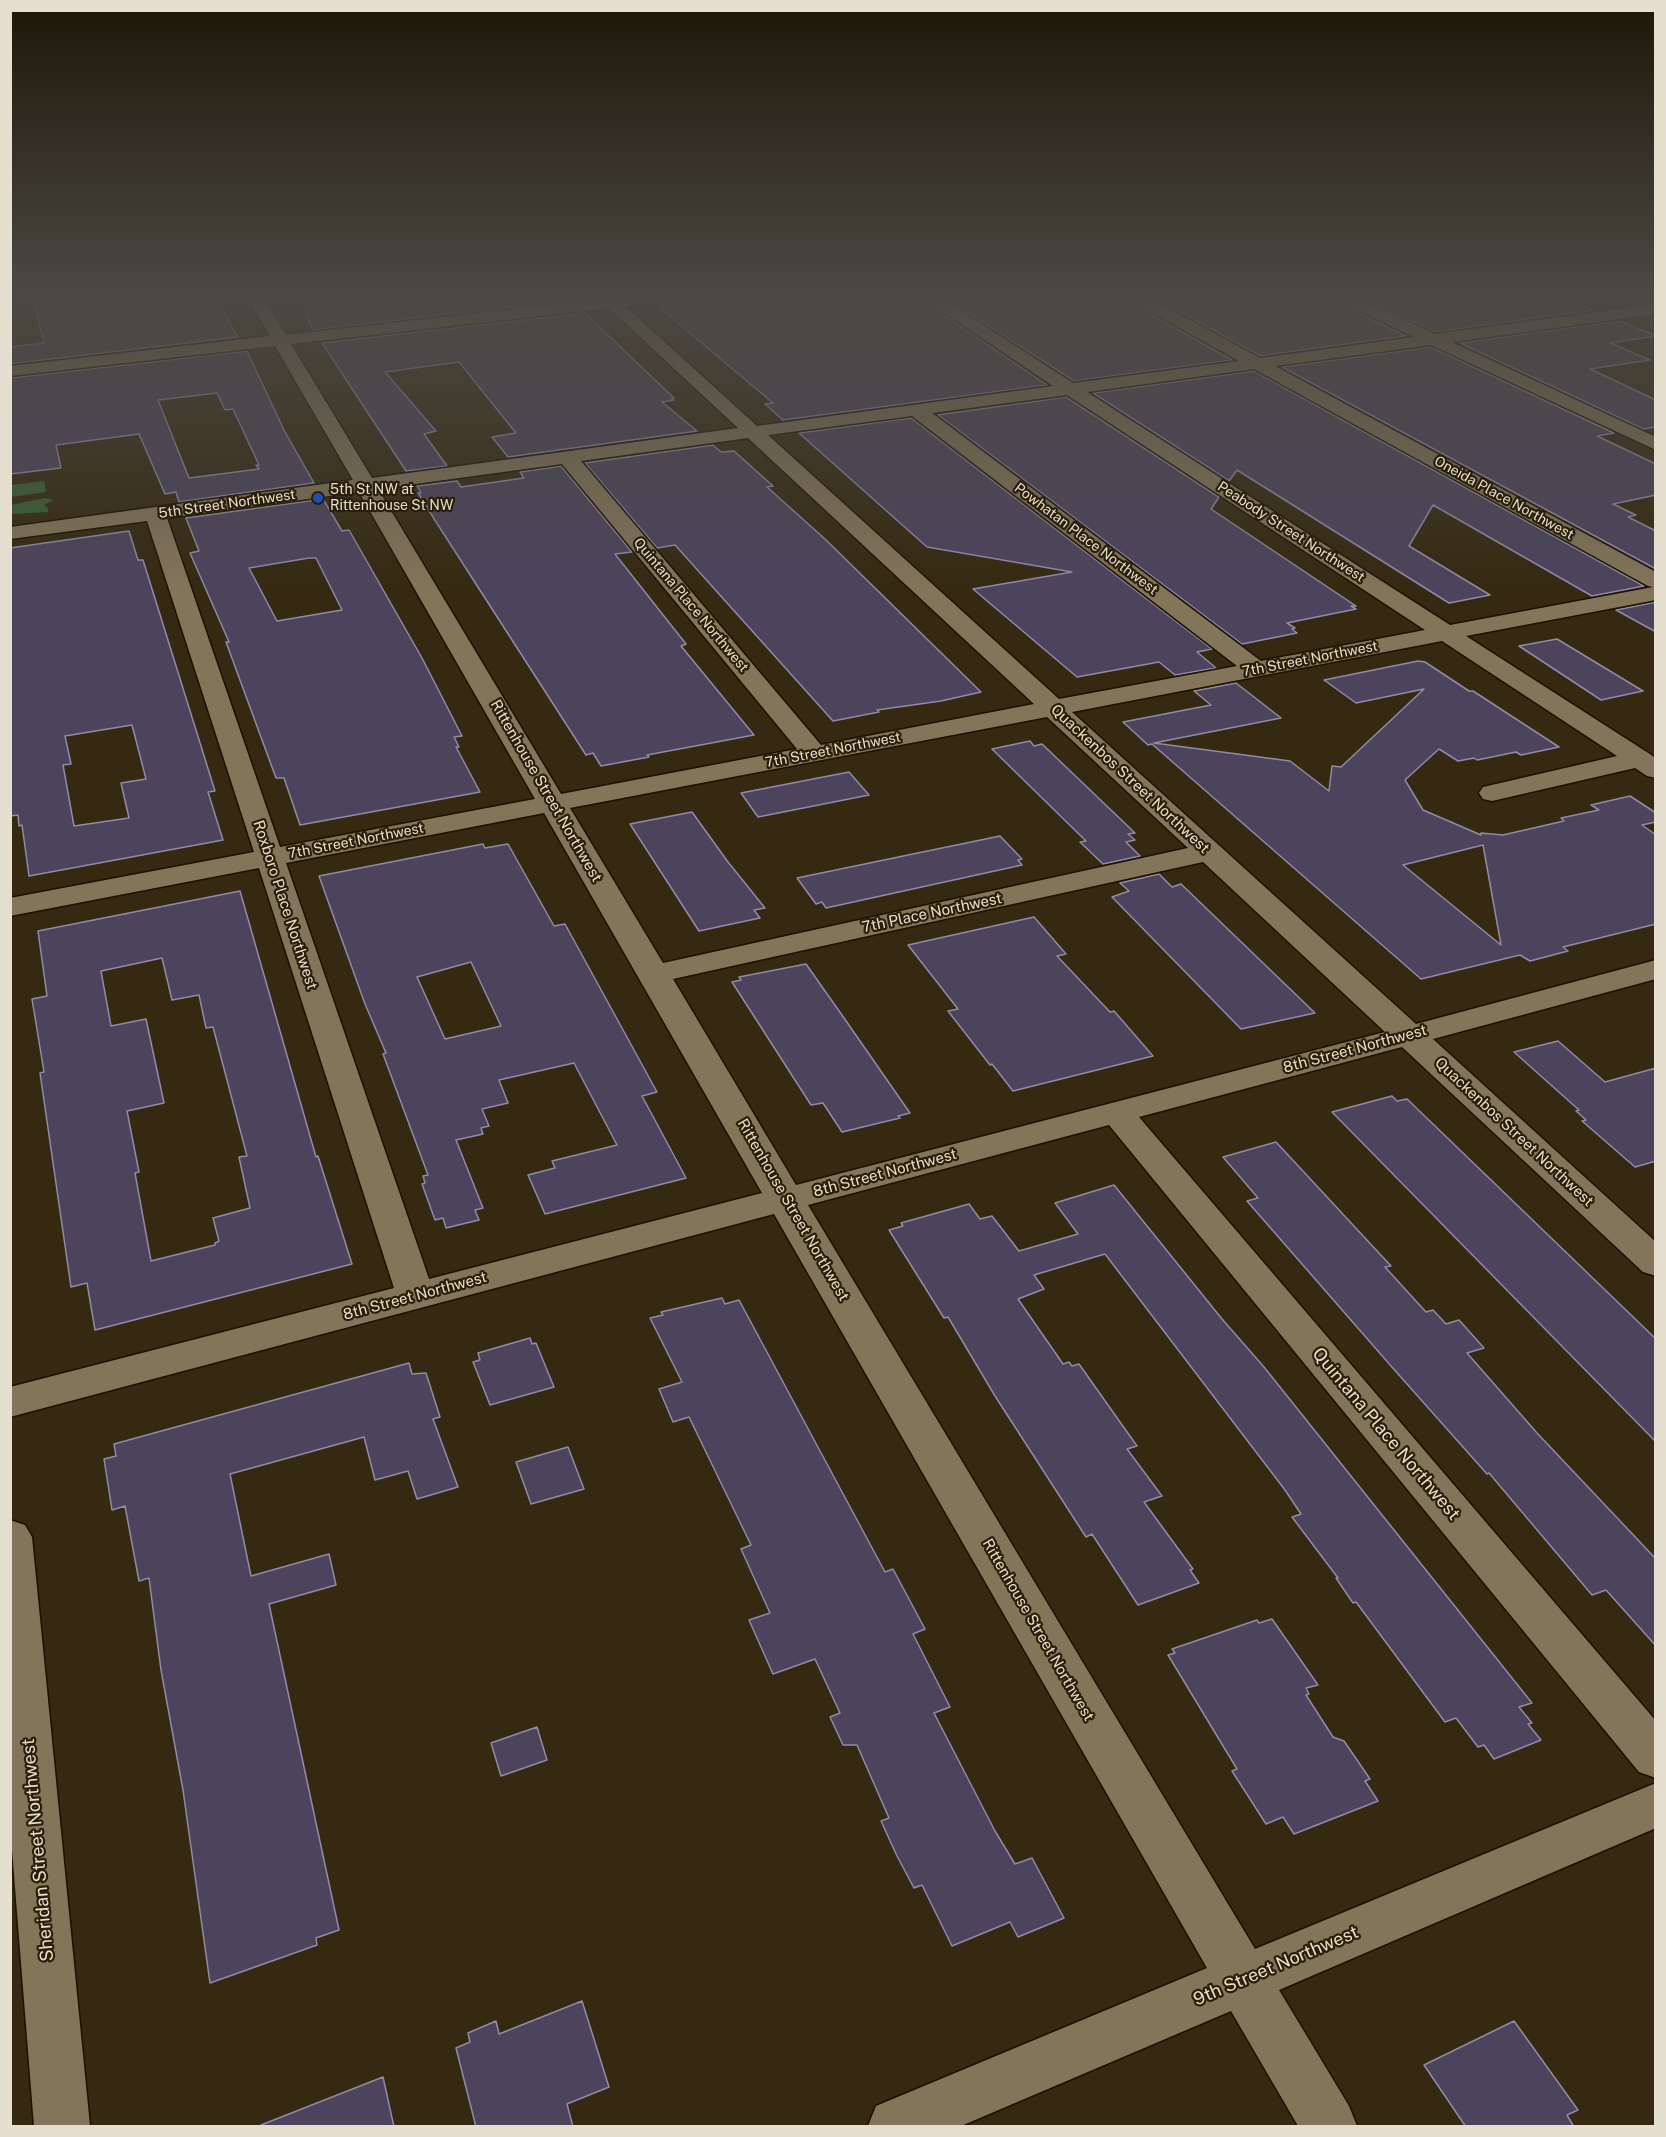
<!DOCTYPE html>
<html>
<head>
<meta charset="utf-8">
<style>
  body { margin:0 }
  #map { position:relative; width:1666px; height:2137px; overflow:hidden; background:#352911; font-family:"Public Sans",sans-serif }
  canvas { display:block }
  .frame { position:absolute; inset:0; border:12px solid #e6decf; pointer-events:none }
</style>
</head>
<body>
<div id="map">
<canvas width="1666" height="2137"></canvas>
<div class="frame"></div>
</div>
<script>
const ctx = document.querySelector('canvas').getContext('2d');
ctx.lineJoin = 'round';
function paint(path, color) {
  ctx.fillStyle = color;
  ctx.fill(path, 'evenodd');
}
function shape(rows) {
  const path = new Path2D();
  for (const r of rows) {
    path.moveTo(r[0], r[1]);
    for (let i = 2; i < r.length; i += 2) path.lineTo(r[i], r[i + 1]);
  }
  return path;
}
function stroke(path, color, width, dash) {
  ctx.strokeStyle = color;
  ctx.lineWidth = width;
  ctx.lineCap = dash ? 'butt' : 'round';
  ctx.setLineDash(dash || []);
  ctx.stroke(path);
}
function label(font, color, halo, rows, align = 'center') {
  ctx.font = font + ' "Public Sans",sans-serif';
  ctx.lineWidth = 4.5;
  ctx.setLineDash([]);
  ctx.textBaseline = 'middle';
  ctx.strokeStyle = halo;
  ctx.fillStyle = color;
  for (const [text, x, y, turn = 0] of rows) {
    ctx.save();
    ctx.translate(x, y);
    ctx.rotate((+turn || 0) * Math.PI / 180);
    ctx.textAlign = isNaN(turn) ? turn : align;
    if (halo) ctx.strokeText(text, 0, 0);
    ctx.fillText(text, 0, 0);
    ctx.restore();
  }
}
paint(shape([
  [44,481,46,492,11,497,11,485],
  [44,498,54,500,44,505,48,508,48,512,11,514,11,505]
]), '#376034');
const building = shape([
  [32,295,120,295,122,300,130,300,183,295,214,295,238,337,10,364,10,347,44,343,32,295],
  [347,295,384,295,388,301,396,300,400,304,484,295,566,295,572,300,314,330,306,317,309,315,300,300,347,295],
  [767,295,856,295,864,300,891,297,903,305,925,302,1047,385,783,420,765,404,773,403,659,307,767,295],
  [989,295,1002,295,1014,303,1079,295,1122,295,1125,300,1232,360,1074,381,948,300,989,295],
  [1149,295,1328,295,1331,300,1406,336,1260,356,1149,295],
  [1356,295,1556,295,1593,310,1435,332,1356,295],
  [585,313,674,398,672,398,674,400,662,402,697,431,508,457,492,437,516,433,459,362,385,372,436,431,424,434,447,466,406,471,322,343,585,313],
  [1620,321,1656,336,1610,343,1650,360,1590,369,1656,400,1656,427,1643,429,1460,343,1620,321],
  [1431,347,1614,433,1597,436,1656,464,1656,495,1613,504,1636,515,1628,517,1656,531,1656,569,1282,367,1431,347],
  [247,351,284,430,314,483,179,502,176,492,165,494,139,434,56,445,61,468,10,474,10,378,247,351],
  [217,393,225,410,233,409,259,465,256,465,259,469,189,478,158,400,217,393],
  [1254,371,1644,586,1592,596,1433,505,1409,546,1490,595,1449,603,1237,470,1229,481,1093,393,1254,371],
  [1066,397,1219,497,1211,509,1356,606,1351,606,1356,609,1287,623,1295,628,1292,629,1297,633,1242,644,938,415,1066,397],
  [911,418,1212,649,1197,652,1216,668,1175,675,1159,662,1077,677,973,589,1072,572,927,547,799,433,911,418],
  [713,445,721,452,734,451,773,486,767,487,825,539,981,692,941,701,877,710,879,712,833,721,675,545,657,548,585,463,713,445],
  [561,466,632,552,615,554,686,644,681,646,754,735,647,755,649,757,601,766,593,753,586,755,438,525,418,493,421,493,417,486,457,481,461,487,524,478,520,472,561,466],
  [323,499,342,531,349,530,422,658,462,736,454,737,459,747,456,747,480,792,300,825,284,778,276,778,226,642,229,642,190,553,199,551,186,518,323,499],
  [309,558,316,558,342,610,277,621,249,568,309,558],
  [129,531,138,560,143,560,215,791,208,792,223,840,29,876,22,825,19,826,18,815,10,816,10,548,129,531],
  [132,725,146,779,121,783,129,818,74,826,63,765,71,764,65,736,132,725],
  [1656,602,1656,632,1616,610,1656,602],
  [1557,639,1643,691,1601,700,1519,646,1557,639],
  [1418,661,1425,662,1469,691,1473,691,1559,747,1521,755,1516,752,1477,760,1474,758,1458,761,1439,749,1405,780,1423,810,1481,835,1481,833,1503,835,1564,821,1561,818,1599,810,1591,805,1630,796,1656,813,1656,822,1642,825,1656,835,1656,924,1563,947,1568,951,1530,961,1520,955,1421,979,1152,744,1148,745,1123,722,1211,705,1194,691,1236,683,1281,718,1154,743,1290,761,1329,791,1332,766,1341,767,1424,689,1356,703,1324,680,1418,661],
  [1483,845,1501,945,1403,865,1483,845],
  [1030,741,1034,746,1042,744,1135,833,1128,834,1135,840,1126,842,1140,856,1103,864,1080,842,1086,841,992,749,1030,741],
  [849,772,869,795,758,817,741,793,849,772],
  [692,812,728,862,765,908,754,910,760,918,699,931,630,824,692,812],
  [1000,836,1022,859,1018,860,1022,865,826,908,822,902,816,904,797,878,1000,836],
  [483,844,485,848,508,844,554,926,565,924,657,1092,642,1096,686,1178,545,1214,528,1175,555,1168,552,1161,617,1145,574,1063,499,1080,508,1103,482,1109,489,1126,481,1128,483,1134,456,1140,483,1208,475,1210,479,1220,446,1228,443,1218,435,1220,422,1184,425,1183,423,1176,428,1175,383,1054,386,1053,365,1004,319,876,483,844],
  [471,962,501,1026,445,1039,417,977,471,962],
  [1159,874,1172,887,1181,884,1315,1013,1241,1029,1112,897,1129,891,1120,883,1159,874],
  [240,891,316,1157,318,1156,352,1264,95,1330,87,1283,71,1287,40,1073,44,1072,32,999,47,996,38,931,240,891],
  [162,958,172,1000,199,995,206,1028,213,1027,247,1156,239,1157,250,1208,213,1218,219,1241,215,1243,215,1245,151,1261,135,1173,139,1172,127,1111,164,1103,146,1019,111,1026,101,971,162,958],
  [1034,917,1066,954,1057,956,1110,1012,1114,1011,1153,1056,1013,1091,992,1064,990,1065,948,1011,958,1009,908,945,1034,917],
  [806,964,844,1018,910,1113,898,1116,900,1118,842,1132,823,1103,811,1105,732,982,741,980,739,977,806,964],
  [1558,1041,1605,1082,1656,1068,1656,1161,1635,1167,1582,1121,1586,1120,1576,1111,1579,1110,1514,1052,1558,1041],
  [1392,1096,1397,1101,1407,1099,1656,1339,1656,1442,1332,1112,1392,1096],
  [1276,1142,1391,1266,1385,1267,1426,1312,1433,1310,1446,1324,1459,1320,1484,1348,1467,1353,1537,1433,1656,1559,1656,1646,1606,1590,1592,1595,1489,1473,1487,1474,1391,1366,1247,1201,1258,1198,1223,1157,1276,1142],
  [1114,1185,1222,1319,1264,1367,1532,1703,1519,1707,1532,1723,1528,1724,1541,1740,1494,1759,1484,1745,1478,1747,1456,1718,1445,1722,1356,1602,1353,1603,1336,1578,1338,1578,1292,1517,1301,1514,1285,1490,1105,1254,1034,1275,1044,1289,1018,1299,1063,1364,1069,1362,1072,1366,1079,1364,1137,1446,1127,1449,1162,1496,1144,1502,1193,1569,1190,1570,1199,1583,1138,1605,1092,1534,1086,1537,995,1396,948,1317,944,1318,889,1230,903,1226,901,1223,969,1204,980,1219,992,1216,1019,1251,1078,1234,1055,1203,1114,1185],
  [722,1298,725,1304,739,1300,885,1572,893,1569,925,1629,913,1634,950,1707,934,1713,995,1831,1015,1864,1032,1858,1064,1918,1018,1937,1010,1922,952,1946,922,1885,914,1888,897,1856,881,1821,889,1818,857,1745,843,1745,830,1717,840,1713,815,1659,773,1674,749,1620,770,1613,741,1549,751,1545,689,1417,673,1422,659,1389,682,1382,650,1318,663,1315,661,1312,722,1298],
  [530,1338,532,1344,536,1343,554,1387,490,1405,473,1362,480,1360,478,1353,530,1338],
  [409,1363,412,1374,426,1373,440,1417,433,1419,458,1487,417,1499,408,1471,375,1480,364,1437,230,1474,251,1576,329,1554,336,1585,269,1604,339,1930,316,1938,317,1945,210,1983,183,1790,161,1670,149,1578,139,1581,125,1506,112,1510,104,1459,116,1456,114,1444,409,1363],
  [568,1447,584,1489,531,1504,516,1462,568,1447],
  [1272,1619,1318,1685,1306,1688,1309,1694,1306,1695,1333,1737,1344,1741,1370,1779,1365,1781,1378,1801,1294,1834,1283,1817,1266,1824,1232,1771,1237,1769,1168,1655,1175,1653,1172,1649,1257,1620,1259,1623,1272,1619],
  [537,1727,547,1760,501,1776,491,1743,537,1727],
  [582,2001,609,2087,567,2104,573,2127,476,2127,456,2048,470,2042,468,2033,496,2021,499,2034,582,2001],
  [1514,2021,1578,2110,1567,2115,1574,2127,1466,2127,1424,2065,1514,2021],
  [383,2077,394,2127,262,2127,261,2125,383,2077]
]);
paint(building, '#4c445d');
stroke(building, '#928aa7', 1.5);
const minor = shape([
  [246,295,262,295,286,335,600,299,596,295,613,295,616,297,688,295,680,300,625,306,757,426,1053,386,918,295,937,295,1073,383,1239,361,1126,298,1124,295,1144,295,1260,358,1414,337,1332,298,1330,295,1351,295,1435,334,1656,304,1656,314,1452,342,1656,437,1656,450,1431,345,1275,366,1656,572,1656,600,1466,636,1656,758,1656,778,1647,776,1635,768,1492,801,1483,799,1479,793,1483,787,1617,756,1442,641,1072,712,1416,1024,1656,960,1656,979,1433,1039,1656,1242,1656,1276,1643,1272,1402,1047,1139,1117,1656,1721,1656,1778,1639,1772,1109,1125,808,1205,1255,1949,1656,1783,1656,1828,1279,1990,1349,2106,1357,2126,1298,2126,1231,2011,961,2126,868,2126,876,2106,1207,1968,774,1214,10,1417,10,1387,394,1288,259,868,10,916,10,898,254,852,147,521,10,539,10,527,353,480,275,346,10,376,10,366,270,336,246,295],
  [609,308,738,428,372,478,291,344,609,308],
  [1254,369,1648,586,1653,587,1450,625,1087,392,1254,369],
  [1067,395,1425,630,1261,661,932,413,1067,395],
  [912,416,1237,666,1059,699,768,435,912,416],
  [748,438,1034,704,821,745,581,461,748,438],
  [562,464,797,749,561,794,378,489,562,464],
  [359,492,535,799,280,847,167,518,359,492],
  [1047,717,1188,848,663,963,570,808,1047,717],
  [544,813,762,1193,429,1279,286,863,544,813],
  [1203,862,1385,1032,796,1185,673,979,1203,862],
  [10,1520,25,1525,32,1537,90,2126,34,2126,10,1825,10,1520]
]);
stroke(minor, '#1d1100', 3);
paint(minor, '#83755a');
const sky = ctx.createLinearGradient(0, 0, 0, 594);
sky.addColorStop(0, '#1d1709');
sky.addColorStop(0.5, '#4b4943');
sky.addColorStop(1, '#4b494300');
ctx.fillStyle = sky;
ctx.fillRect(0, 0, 1666, 594);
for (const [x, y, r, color] of [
  [318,498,6,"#1a4fb4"]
]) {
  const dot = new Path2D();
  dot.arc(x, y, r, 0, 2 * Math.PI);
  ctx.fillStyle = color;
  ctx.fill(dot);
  stroke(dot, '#2b1f07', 2);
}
label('14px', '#e6decf', '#2b1f07', [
  ["5th St NW at",330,490],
  ["Rittenhouse St NW",330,506]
], 'left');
label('14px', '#e6decf', '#2b1f07', [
  ["Oneida Place Northwest",1504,498,29],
  ["5th Street Northwest",227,504,-8],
  ["Peabody Street Northwest",1291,532,33],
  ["Powhatan Place Northwest",1086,539,37],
  ["Quintana Place Northwest",691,605,50],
  ["7th Street Northwest",1310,659,-11],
  ["7th Street Northwest",833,750,-11],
  ["7th Street Northwest",356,841,-11]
]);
label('15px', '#e6decf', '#2b1f07', [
  ["Quackenbos Street Northwest",1130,779,43],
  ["Rittenhouse Street Northwest",546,791,60],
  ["Roxboro Place Northwest",285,905,72],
  ["7th Place Northwest",932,913,-12],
  ["8th Street Northwest",1355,1049,-15],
  ["Quackenbos Street Northwest",1514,1132,43],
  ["8th Street Northwest",885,1173,-15],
  ["Rittenhouse Street Northwest",793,1210,60],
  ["8th Street Northwest",415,1296,-15],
  ["Rittenhouse Street Northwest",1038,1630,60]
]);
label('18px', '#e6decf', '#2b1f07', [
  ["Quintana Place Northwest",1386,1434,50],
  ["Sheridan Street Northwest",38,1850,-95],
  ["9th Street Northwest",1276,1966,-23]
]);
</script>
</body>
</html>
